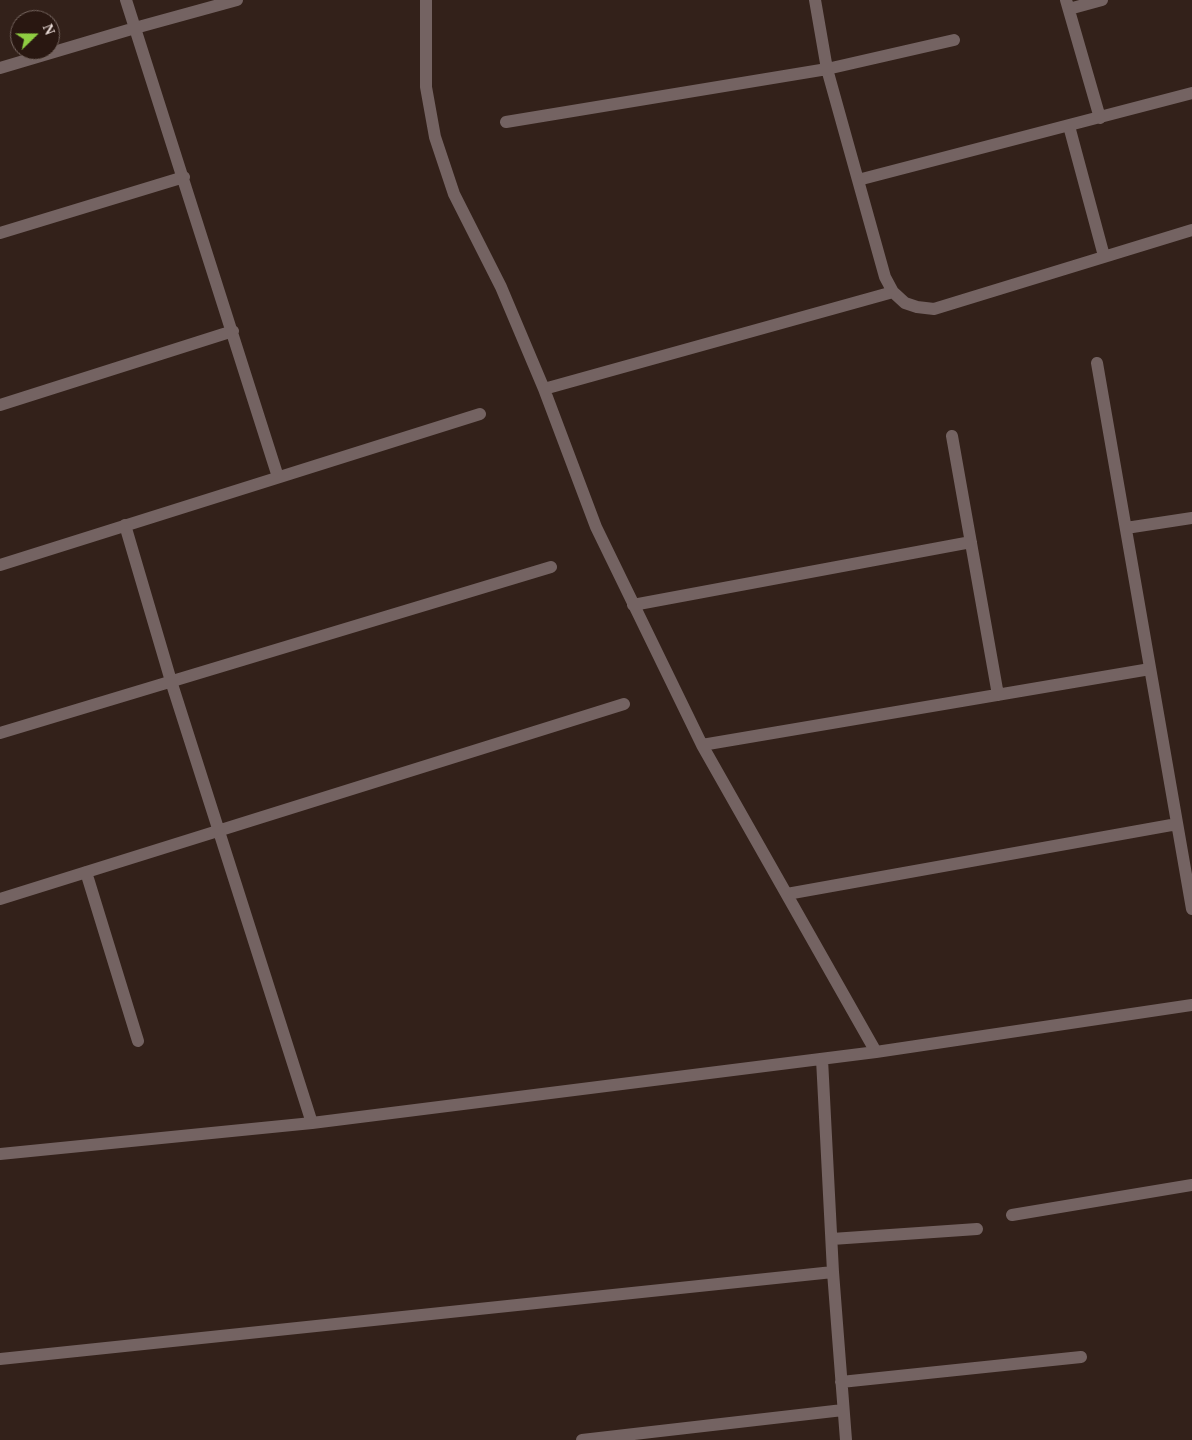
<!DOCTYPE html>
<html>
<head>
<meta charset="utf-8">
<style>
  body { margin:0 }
  #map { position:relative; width:1192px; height:1440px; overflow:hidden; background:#33211a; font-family:Georgia,serif }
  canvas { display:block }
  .north { position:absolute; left:10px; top:10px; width:50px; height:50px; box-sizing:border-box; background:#291711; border:1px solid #776761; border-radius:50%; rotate:68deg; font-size:14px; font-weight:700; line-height:20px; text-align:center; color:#ecdeda }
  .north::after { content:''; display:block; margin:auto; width:18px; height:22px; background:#8fcd42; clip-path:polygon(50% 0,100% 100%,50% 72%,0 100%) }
</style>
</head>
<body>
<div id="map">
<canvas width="1192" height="1440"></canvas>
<div class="north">N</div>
</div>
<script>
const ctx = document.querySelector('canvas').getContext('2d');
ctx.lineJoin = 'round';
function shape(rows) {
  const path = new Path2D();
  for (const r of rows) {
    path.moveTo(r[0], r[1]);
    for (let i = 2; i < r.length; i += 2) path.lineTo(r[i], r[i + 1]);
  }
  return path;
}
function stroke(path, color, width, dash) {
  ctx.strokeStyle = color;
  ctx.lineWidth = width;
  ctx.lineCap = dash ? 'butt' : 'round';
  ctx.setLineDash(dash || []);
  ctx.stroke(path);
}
stroke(shape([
  [126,0,278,477],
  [426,0,426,87,435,137,454,194,501,287,544,389,596,527,702,745,876,1052],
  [815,0,827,69,885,277,893,292,905,303,917,307,934,309,1192,230],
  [1066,0,1100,118],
  [1069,9,1102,0],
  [0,68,135,28,237,0],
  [506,122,827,69,954,40],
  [1069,126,1104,256],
  [858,180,1192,93],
  [0,233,184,177],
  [1097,363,1192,909],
  [544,389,893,292],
  [0,405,233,331],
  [952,436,998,695],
  [125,525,171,681,312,1123],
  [1126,528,1192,518],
  [0,565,480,414],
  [633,605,971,542],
  [0,733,551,567],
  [702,745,1150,669],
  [86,872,138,1041],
  [787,894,1177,824],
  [0,899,624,704],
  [822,1059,833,1272,846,1440],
  [0,1154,312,1123,876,1052,1192,1005],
  [1012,1215,1192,1185],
  [832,1239,977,1229],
  [0,1359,833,1272],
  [841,1382,1081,1357],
  [582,1440,843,1410]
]), '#746362', 12);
</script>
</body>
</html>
